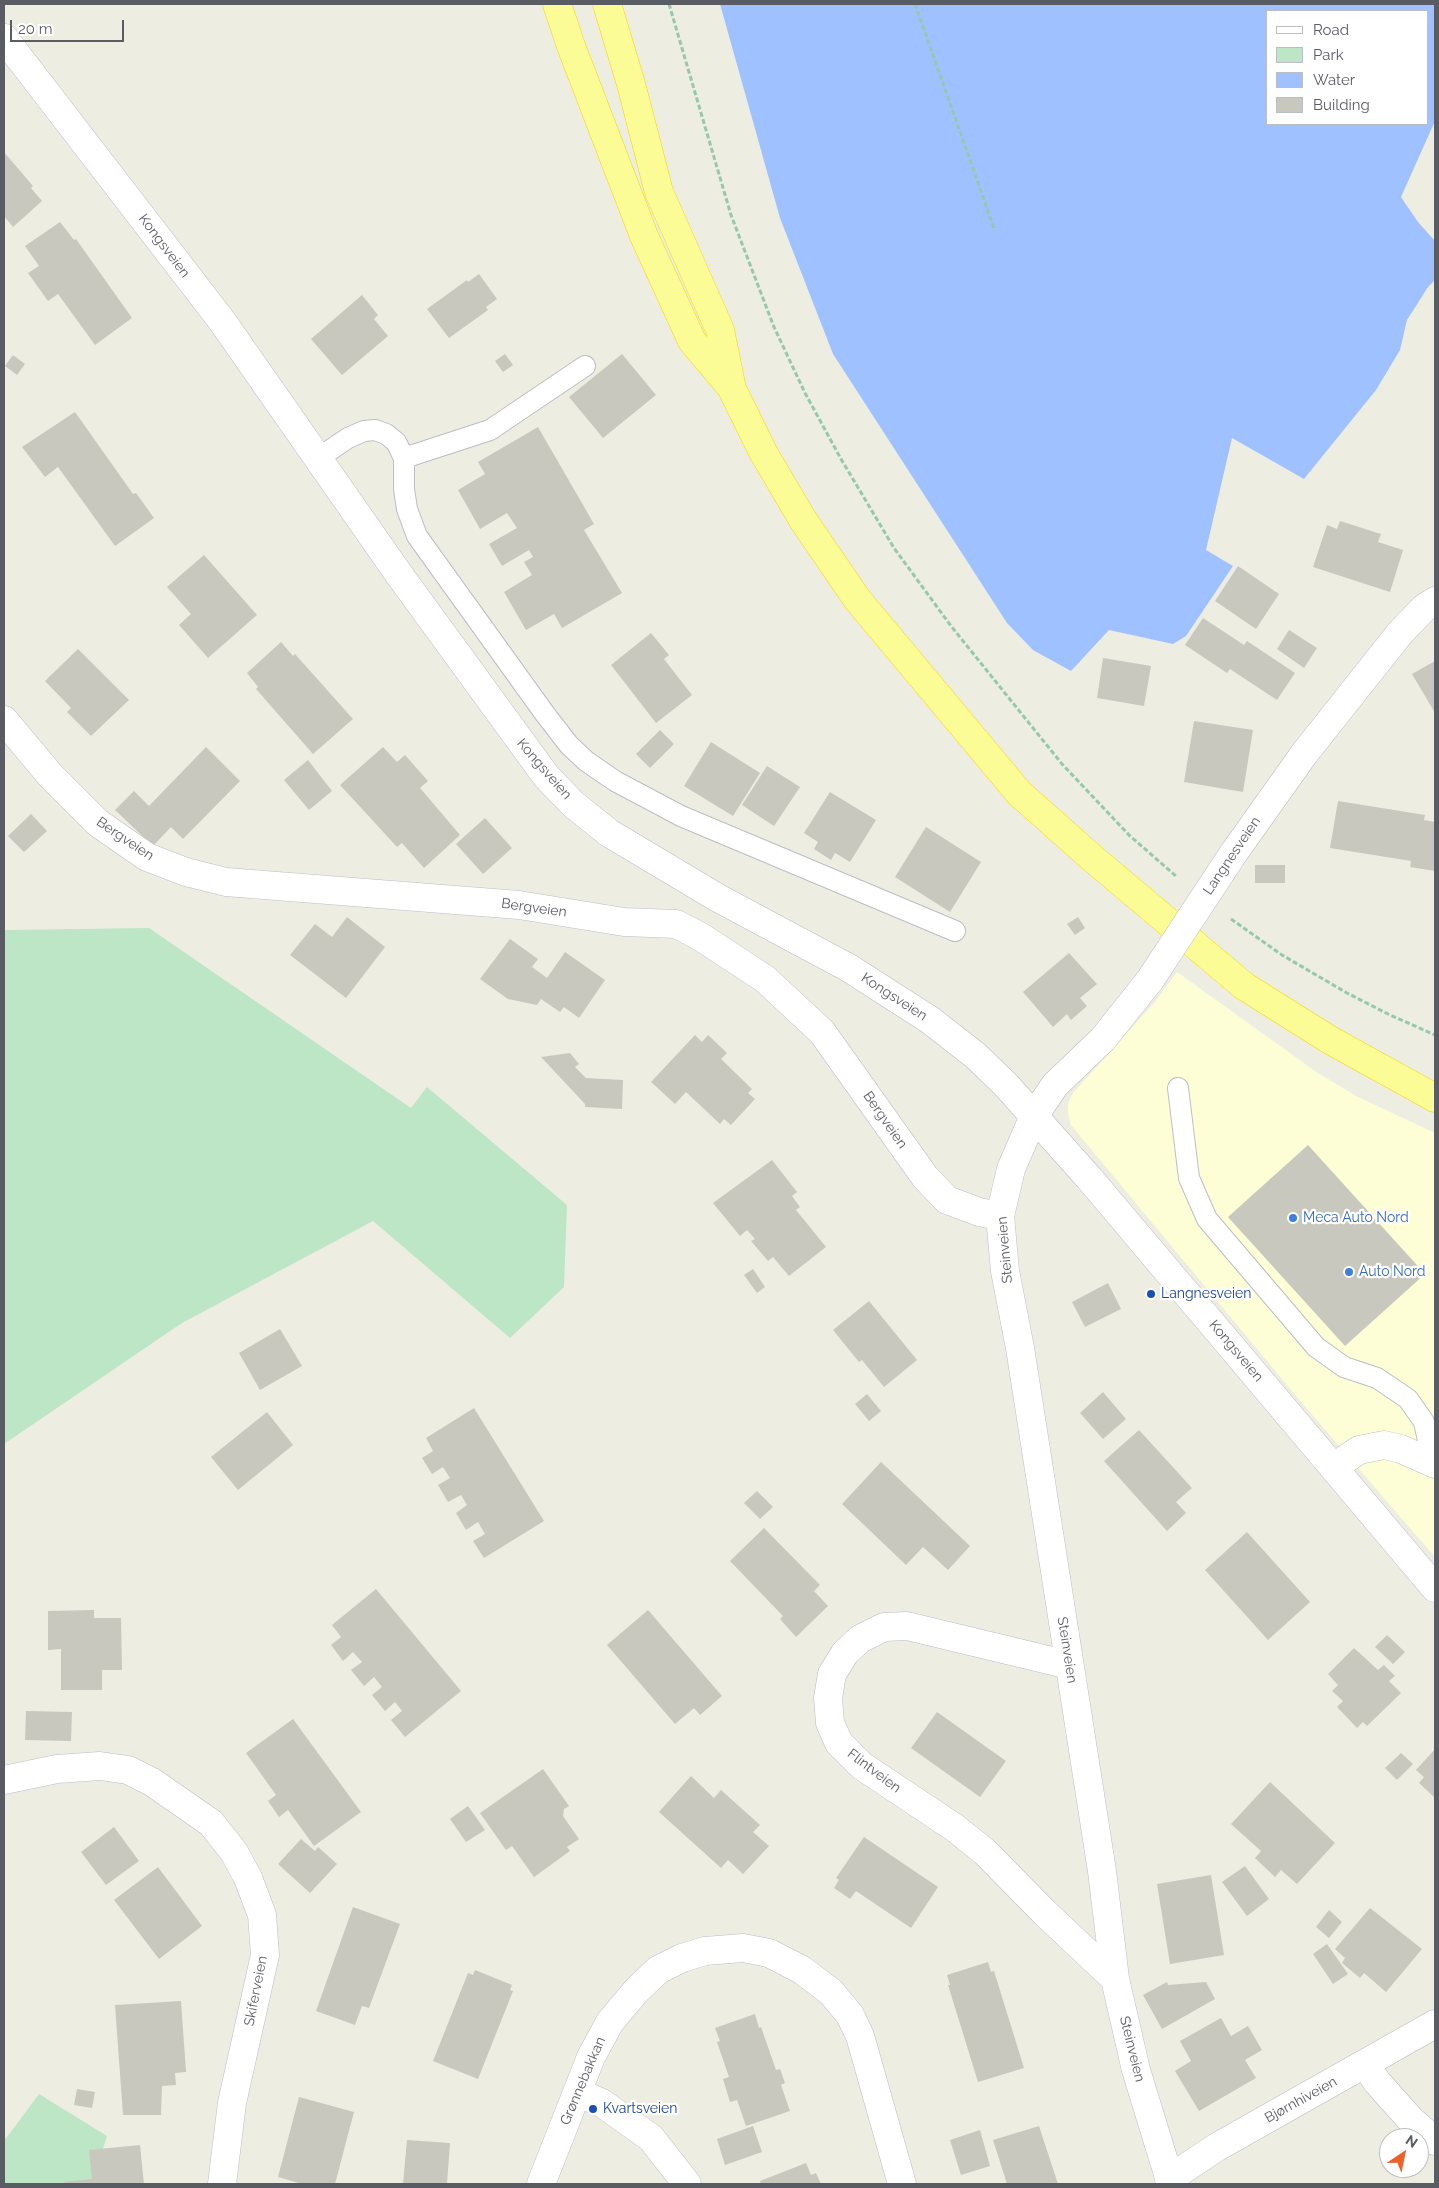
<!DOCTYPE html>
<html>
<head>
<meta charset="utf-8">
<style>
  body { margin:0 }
  #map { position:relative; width:1439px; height:2188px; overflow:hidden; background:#eeede2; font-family:Raleway,sans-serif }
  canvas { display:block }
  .frame { position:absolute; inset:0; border:5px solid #5a5c63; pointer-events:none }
  .legend { position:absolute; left:1266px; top:10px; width:162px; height:115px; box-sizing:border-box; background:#fff; border:1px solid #bdbec1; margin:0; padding:6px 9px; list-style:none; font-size:15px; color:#5a5c63 }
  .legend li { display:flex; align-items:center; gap:10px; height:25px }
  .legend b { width:25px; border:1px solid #bdbec1 }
  .north { position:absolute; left:1379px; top:2128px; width:50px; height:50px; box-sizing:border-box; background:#fff; border:1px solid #bdbec1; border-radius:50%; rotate:34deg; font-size:14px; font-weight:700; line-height:20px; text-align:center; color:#5a5c63 }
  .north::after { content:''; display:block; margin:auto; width:18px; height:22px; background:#ed6229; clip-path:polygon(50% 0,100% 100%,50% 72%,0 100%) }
  .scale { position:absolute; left:10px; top:20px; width:114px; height:22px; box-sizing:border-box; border:2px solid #5a5c63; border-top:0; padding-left:6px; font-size:15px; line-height:18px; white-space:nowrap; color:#5a5c63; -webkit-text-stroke:4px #fff; paint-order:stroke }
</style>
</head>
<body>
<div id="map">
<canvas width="1439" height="2188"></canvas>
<div class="frame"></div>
<ul class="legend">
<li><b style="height:6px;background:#fff"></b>Road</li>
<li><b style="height:14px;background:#bde6c6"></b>Park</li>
<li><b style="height:14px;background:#a0c1ff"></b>Water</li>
<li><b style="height:14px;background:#c8c8be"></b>Building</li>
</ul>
<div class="north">N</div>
<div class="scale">20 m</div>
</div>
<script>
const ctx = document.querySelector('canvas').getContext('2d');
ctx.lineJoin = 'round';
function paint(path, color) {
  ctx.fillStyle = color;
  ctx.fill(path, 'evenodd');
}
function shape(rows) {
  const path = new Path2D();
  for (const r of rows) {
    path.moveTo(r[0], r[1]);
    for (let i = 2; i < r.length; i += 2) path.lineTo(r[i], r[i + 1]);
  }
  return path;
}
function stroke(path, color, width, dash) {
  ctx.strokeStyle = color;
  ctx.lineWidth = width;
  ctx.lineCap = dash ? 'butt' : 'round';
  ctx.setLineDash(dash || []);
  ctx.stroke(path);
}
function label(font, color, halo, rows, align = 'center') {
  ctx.font = font + ' Raleway,sans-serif';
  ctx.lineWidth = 4.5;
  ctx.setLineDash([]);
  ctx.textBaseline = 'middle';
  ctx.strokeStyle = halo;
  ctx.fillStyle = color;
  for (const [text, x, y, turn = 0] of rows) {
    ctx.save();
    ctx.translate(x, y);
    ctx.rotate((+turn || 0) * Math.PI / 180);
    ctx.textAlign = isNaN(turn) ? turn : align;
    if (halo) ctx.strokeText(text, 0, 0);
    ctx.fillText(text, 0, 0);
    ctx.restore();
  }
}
paint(shape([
  [1177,972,1315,1071,1356,1096,1435,1133,1435,1557,1302,1403,1071,1125,1068,1114,1068,1103,1073,1093,1155,1002]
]), '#fefed6');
paint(shape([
  [149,928,411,1108,427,1087,567,1205,564,1287,510,1338,373,1221,182,1323,4,1444,4,930],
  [39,2094,107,2136,92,2184,4,2184,4,2141]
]), '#bde6c6');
paint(shape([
  [720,4,1435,4,1435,121,1401,197,1418,222,1435,241,1435,280,1428,287,1407,320,1400,350,1376,390,1304,479,1232,438,1206,550,1233,566,1186,636,1173,644,1109,630,1071,671,1033,650,1007,623,833,354,780,218],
  [1268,11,1428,11,1428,124,1268,124]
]), '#a0c1ff');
paint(shape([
  [4,152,33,186,31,188,42,201,13,227,4,216],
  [60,222,74,240,76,239,132,318,95,345,58,294,48,301,28,273,39,266,25,246],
  [479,274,497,299,486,307,488,310,449,338,427,309,467,280,468,282],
  [362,295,378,315,374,319,388,336,342,375,311,339],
  [505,354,513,365,503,372,495,361],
  [622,354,656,395,603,438,569,397],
  [13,355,25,364,17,375,5,366],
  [75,412,133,494,136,493,154,518,115,546,58,467,45,477,22,447],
  [538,427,594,524,584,530,622,593,562,628,554,614,526,630,504,592,532,575,524,562,533,557,529,550,502,566,489,544,517,528,507,513,480,529,458,490,485,474,478,462],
  [1340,521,1381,534,1378,542,1403,550,1390,592,1313,567,1327,525,1337,529],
  [204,555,257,615,208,658,179,625,191,614,167,587],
  [1238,566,1279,594,1256,629,1215,601],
  [1203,618,1244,645,1247,641,1295,673,1277,700,1230,669,1227,673,1185,645],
  [1289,630,1317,648,1304,668,1277,649],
  [651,633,669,655,664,659,692,695,656,723,611,665],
  [281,642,293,656,295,654,353,719,313,754,256,689,258,687,247,673],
  [78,649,129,700,91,736,67,712,71,708,45,681],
  [1103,658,1151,666,1144,706,1097,698],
  [1435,661,1435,713,1412,674],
  [1194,721,1253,730,1243,792,1184,782],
  [660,730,674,744,650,768,636,754],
  [711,742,760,773,733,816,684,786],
  [206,747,240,781,183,839,171,827,153,846,115,810,134,791,149,806],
  [383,747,397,762,405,755,428,781,420,788,460,835,424,868,402,843,397,847,340,785],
  [308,760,332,791,309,810,284,780],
  [767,766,800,787,774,826,742,805],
  [830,792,876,820,850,862,835,853,831,860,814,849,818,842,804,833],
  [1338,801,1425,815,1424,820,1435,822,1435,871,1410,867,1411,861,1330,848],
  [31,814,47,831,24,852,8,836],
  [485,818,512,848,483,874,456,844],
  [926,827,981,862,950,912,895,877],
  [1255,865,1285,865,1285,883,1255,883],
  [347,917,385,947,346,998,290,955,315,924,332,937],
  [1078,917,1085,928,1075,935,1067,924],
  [510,939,538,959,532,967,547,978,565,952,605,980,579,1018,564,1007,560,1012,541,999,537,1005,508,999,480,979],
  [1069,953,1097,984,1080,998,1087,1006,1071,1020,1067,1014,1053,1027,1023,992],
  [695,1035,702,1042,708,1035,727,1053,721,1059,752,1089,748,1093,755,1099,731,1125,724,1119,720,1124,686,1092,675,1104,651,1082],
  [570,1053,579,1064,575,1067,586,1078,623,1080,622,1109,585,1107,585,1104,541,1057],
  [1308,1145,1425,1274,1345,1346,1228,1217],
  [772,1160,797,1192,792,1196,800,1207,796,1210,826,1247,789,1276,773,1257,768,1261,751,1241,755,1239,747,1230,740,1236,713,1203],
  [753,1269,765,1287,757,1293,744,1275],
  [1108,1283,1121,1309,1085,1327,1072,1302],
  [869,1301,917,1360,884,1387,862,1360,859,1362,833,1330],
  [280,1329,302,1366,260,1390,239,1353],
  [1103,1392,1126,1419,1103,1439,1080,1413],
  [867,1394,881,1411,869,1421,855,1404],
  [474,1408,544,1521,484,1558,473,1541,485,1534,478,1522,466,1530,456,1513,467,1505,461,1495,448,1502,438,1485,450,1478,443,1467,432,1474,422,1458,433,1451,426,1438],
  [267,1412,293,1445,238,1490,211,1457],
  [1139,1430,1192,1488,1176,1502,1186,1513,1167,1531,1104,1461],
  [881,1462,970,1546,948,1570,923,1547,906,1565,842,1504],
  [757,1491,773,1507,760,1519,744,1503],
  [764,1528,820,1585,814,1591,828,1606,796,1637,780,1619,783,1616,730,1561],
  [1247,1532,1310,1602,1268,1640,1205,1570],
  [376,1589,461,1691,405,1737,391,1720,402,1711,395,1702,385,1711,372,1695,382,1687,374,1677,364,1686,351,1670,362,1662,353,1652,343,1661,331,1645,341,1637,332,1625],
  [94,1610,94,1618,121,1618,122,1670,102,1670,102,1690,61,1690,61,1649,48,1650,48,1611],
  [648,1610,722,1696,700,1715,694,1708,675,1724,607,1645],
  [1387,1635,1405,1652,1393,1664,1375,1647],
  [1354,1648,1378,1670,1384,1665,1395,1676,1389,1681,1401,1693,1367,1726,1363,1722,1357,1728,1337,1707,1343,1701,1332,1691,1338,1685,1328,1674],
  [26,1711,72,1712,71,1741,25,1740],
  [937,1712,1006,1761,980,1797,911,1748],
  [293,1719,361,1812,314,1846,288,1810,279,1817,268,1801,276,1795,246,1753],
  [1435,1749,1435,1798,1419,1783,1424,1777,1416,1770],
  [1401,1753,1413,1764,1397,1780,1385,1768],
  [543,1769,569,1806,564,1809,563,1816,579,1839,567,1847,570,1851,534,1877,512,1846,506,1850,480,1813],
  [691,1776,714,1798,721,1790,760,1825,753,1832,769,1846,743,1874,728,1860,721,1868,659,1812],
  [1270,1782,1335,1843,1297,1884,1281,1870,1275,1877,1255,1858,1261,1851,1231,1824],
  [468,1806,485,1830,466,1842,450,1819],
  [114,1827,139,1861,106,1885,81,1852],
  [864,1837,938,1887,911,1928,856,1891,850,1899,834,1888,839,1880,836,1878],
  [301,1839,315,1851,318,1847,337,1864,310,1893,278,1864],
  [1245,1866,1269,1899,1247,1916,1222,1882],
  [158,1867,202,1926,159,1959,114,1900],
  [1211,1875,1224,1955,1170,1964,1157,1884],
  [353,1907,400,1924,369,2008,362,2006,355,2025,316,2011],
  [1370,1908,1422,1949,1386,1992,1364,1973,1360,1978,1342,1963,1345,1958,1335,1949],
  [1329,1910,1342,1922,1329,1938,1316,1927],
  [1327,1944,1348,1974,1333,1984,1313,1954],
  [988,1962,991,1972,994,1971,1024,2068,978,2082,948,1985,950,1985,947,1975],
  [475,1970,512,1985,510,1990,513,1991,478,2079,433,2061,468,1973,473,1975],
  [1167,1982,1168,1985,1206,1982,1215,1999,1162,2029,1143,1995],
  [181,2001,186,2072,175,2073,176,2085,162,2086,161,2115,123,2115,115,2005],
  [755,2014,759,2028,761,2027,776,2070,780,2069,785,2083,781,2085,790,2111,746,2126,737,2100,730,2102,723,2079,729,2077,717,2042,720,2041,715,2028],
  [1221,2018,1231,2036,1248,2026,1262,2050,1245,2060,1256,2078,1199,2111,1175,2071,1191,2061,1180,2041],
  [77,2089,95,2092,92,2108,74,2105],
  [299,2097,354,2112,335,2184,302,2184,278,2177],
  [753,2126,762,2152,725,2165,717,2139],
  [1039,2126,1058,2184,1007,2184,993,2140],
  [980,2130,990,2166,961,2175,950,2140],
  [407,2140,450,2143,447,2184,403,2184],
  [140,2145,144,2184,65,2184,64,2182,92,2179,89,2150],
  [806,2163,811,2175,816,2173,821,2184,761,2184,760,2181]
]), '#c8c8be');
const service = shape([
  [404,458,490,430,585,366],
  [317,459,348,438,364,431,375,430,386,434,396,442,404,458,404,489,407,509,417,536,545,714,569,745,586,761,615,781,681,816,955,931],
  [1178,1088,1189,1178,1207,1219,1316,1347,1344,1367,1377,1378,1408,1399,1424,1422,1433,1463]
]);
const minor = shape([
  [4,720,51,776,98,823,147,857,186,872,226,882,519,905,624,922,676,924,701,937,765,979,822,1032,925,1177,947,1200,979,1212,1000,1216],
  [1233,854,1304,754,1400,633,1424,608,1435,601],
  [1150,980,1103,1039,1055,1085,1034,1116,1011,1169,1000,1216,1005,1271,1020,1348,1102,1871,1115,1979,1136,2070,1171,2184],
  [1334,1467,1359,1450,1384,1445,1401,1449,1435,1464],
  [1069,1665,907,1626,884,1627,860,1639,845,1653,832,1674,828,1698,830,1723,839,1743,862,1766,955,1828,985,1852,1045,1913,1115,1979],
  [4,1780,57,1769,100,1766,128,1770,152,1782,211,1823,234,1852,248,1878,262,1915,265,1955,232,2103,222,2184],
  [1365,2064,1377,2082,1411,2120,1435,2141],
  [577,2092,602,2103,651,2138,687,2184],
  [1169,2179,1217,2147,1435,2024],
  [541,2184,591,2057,610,2022,636,1991,658,1970,682,1958,705,1951,743,1948,769,1953,802,1970,831,1992,850,2015,860,2036,902,2184]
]);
const secondary = shape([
  [4,38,222,321,398,573,546,776,573,804,609,833,718,898,849,968,930,1020,976,1056,1006,1085,1089,1178,1435,1588]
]);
const trunk = shape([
  [557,4,571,46,644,236,692,341,730,386],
  [607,4,631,84,659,192,720,330,732,389,763,452,803,520,857,599,1019,793,1091,857,1244,986,1330,1040,1435,1098]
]);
stroke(service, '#bcbdc4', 22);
stroke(minor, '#bcbdc4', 29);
stroke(secondary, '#bbbcc4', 29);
stroke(trunk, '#efd800', 29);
stroke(shape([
  [669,4,731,215,774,327,805,393,841,459,894,548,951,626,1062,764,1129,835,1177,877],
  [915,4,995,231],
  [1231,919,1282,955,1347,993,1388,1014,1435,1035]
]), '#96c7af', 3, [5, 2.5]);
stroke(service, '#fff', 20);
stroke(minor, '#fff', 28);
stroke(secondary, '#fff', 28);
stroke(trunk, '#fcfc96', 28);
const minorBridge = shape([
  [1150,980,1233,854]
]);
stroke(minorBridge, '#bcbdc4', 29, []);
stroke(minorBridge, '#fff', 28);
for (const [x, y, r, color] of [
  [1293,1218,5,"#3f7fe0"],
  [1349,1272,5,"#3f7fe0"],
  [1151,1294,5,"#1a4fb4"],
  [593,2109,5,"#1a4fb4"]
]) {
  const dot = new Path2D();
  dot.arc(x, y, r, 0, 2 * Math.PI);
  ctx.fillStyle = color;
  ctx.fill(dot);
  stroke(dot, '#fff', 2);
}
label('14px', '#5a5c63', '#fff', [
  ["Kongsveien",164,246,53],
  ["Kongsveien",544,769,49],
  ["Bergveien",125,839,34],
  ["Langnesveien",1232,856,-56],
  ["Bergveien",534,908,8],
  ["Kongsveien",894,997,33],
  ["Bergveien",885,1120,55],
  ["Steinveien",1005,1250,-95],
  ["Kongsveien",1236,1351,50],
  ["Steinveien",1067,1650,81],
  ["Flintveien",874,1771,37],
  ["Skiferveien",256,1991,-79],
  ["Steinveien",1132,2049,76],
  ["Grønnebakkan",583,2081,-67],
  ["Bjørnhiveien",1301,2100,-29]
]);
label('14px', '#366cbe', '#fff', [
  ["Meca Auto Nord",1303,1218],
  ["Auto Nord",1359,1272]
], 'left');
label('14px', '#164399', '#fff', [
  ["Langnesveien",1161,1294],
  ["Kvartsveien",603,2109]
], 'left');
</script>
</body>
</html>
